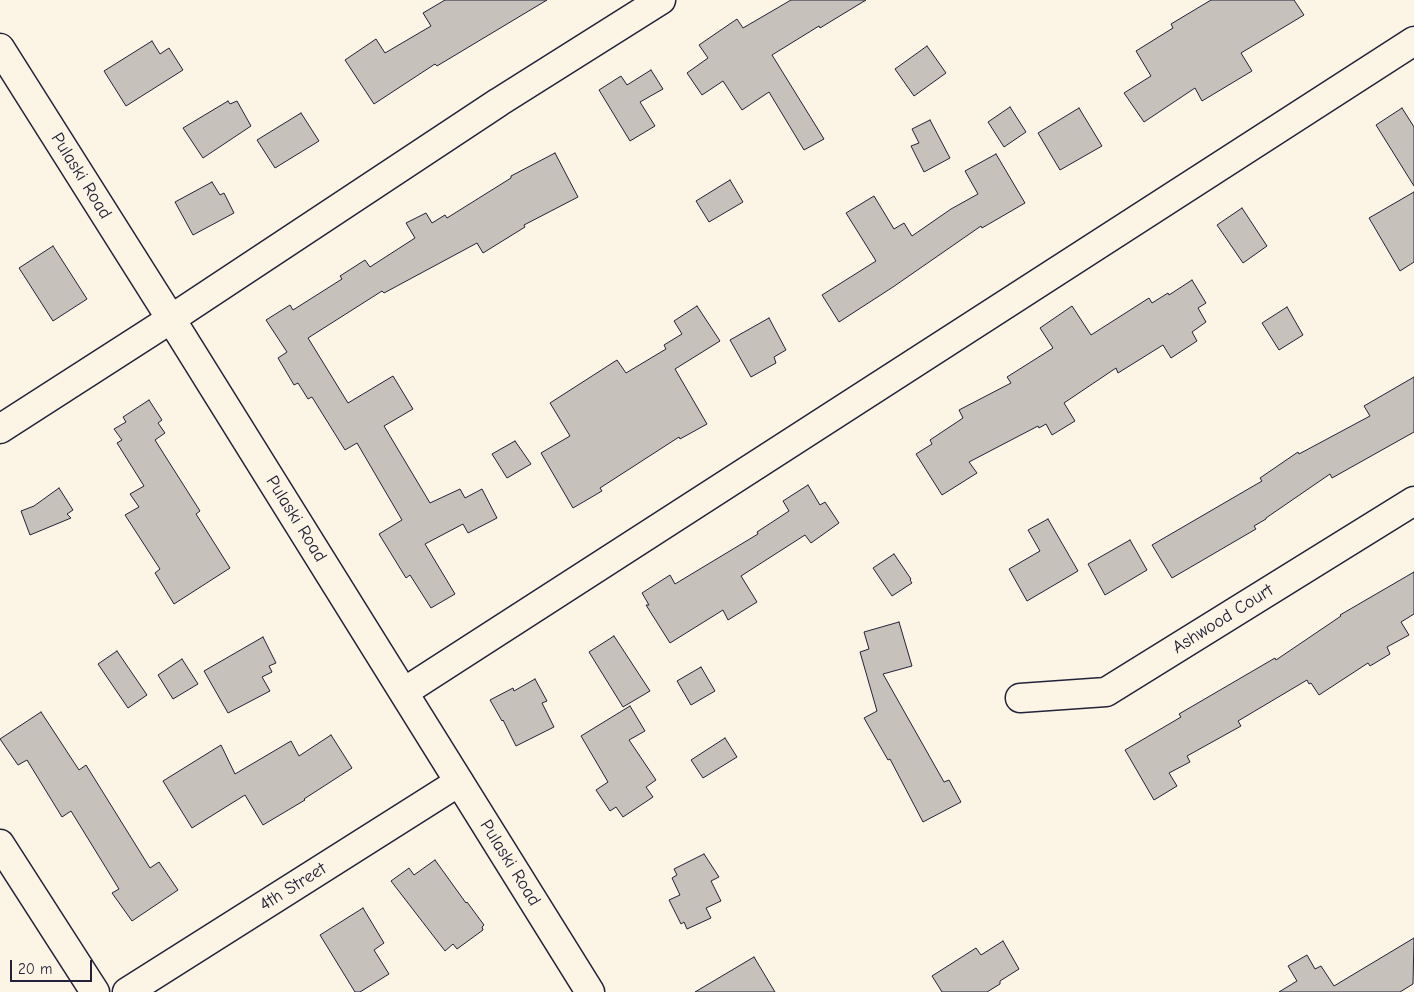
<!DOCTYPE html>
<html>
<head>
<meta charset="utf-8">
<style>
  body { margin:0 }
  #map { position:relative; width:1414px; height:992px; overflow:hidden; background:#fcf5e5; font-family:"Comic Neue",sans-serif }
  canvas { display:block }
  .scale { position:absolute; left:10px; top:960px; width:82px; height:22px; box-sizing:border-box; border:2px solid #22223b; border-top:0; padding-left:6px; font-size:15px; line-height:18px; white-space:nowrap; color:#22223b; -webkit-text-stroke:4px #fcf5e5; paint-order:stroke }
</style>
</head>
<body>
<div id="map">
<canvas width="1414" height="992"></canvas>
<div class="scale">20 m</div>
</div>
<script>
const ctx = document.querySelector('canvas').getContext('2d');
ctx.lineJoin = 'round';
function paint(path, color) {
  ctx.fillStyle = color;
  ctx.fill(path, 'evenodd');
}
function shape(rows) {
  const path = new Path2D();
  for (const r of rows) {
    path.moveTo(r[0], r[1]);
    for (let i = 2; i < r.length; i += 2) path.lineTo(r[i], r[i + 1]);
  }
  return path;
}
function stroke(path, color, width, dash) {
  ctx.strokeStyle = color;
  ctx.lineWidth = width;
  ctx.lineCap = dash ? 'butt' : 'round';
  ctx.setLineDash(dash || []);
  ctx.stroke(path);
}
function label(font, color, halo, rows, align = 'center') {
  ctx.font = font + ' "Comic Neue",sans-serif';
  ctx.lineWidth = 4;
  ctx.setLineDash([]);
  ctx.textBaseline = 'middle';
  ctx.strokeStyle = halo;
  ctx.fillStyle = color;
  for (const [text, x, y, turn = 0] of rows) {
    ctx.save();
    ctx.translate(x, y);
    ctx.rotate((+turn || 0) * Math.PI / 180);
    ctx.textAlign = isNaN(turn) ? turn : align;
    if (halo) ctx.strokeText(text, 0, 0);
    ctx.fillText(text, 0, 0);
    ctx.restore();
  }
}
const building = shape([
  [445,0,547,0,437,66,435,64,374,104,345,60,376,39,385,53,431,26,423,13,445,0],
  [791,0,866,0,820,28,819,26,772,55,824,139,804,150,769,92,742,110,723,81,702,95,687,73,708,58,699,45,737,19,743,28,791,0],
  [1211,0,1294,0,1304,15,1241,53,1252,71,1202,101,1195,88,1144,122,1124,93,1151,76,1136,51,1173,28,1171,24,1211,0],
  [152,41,160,54,169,48,183,70,126,106,104,71,152,41],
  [927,46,946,73,914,96,895,69,927,46],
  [651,70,663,89,640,102,655,126,630,141,599,90,621,76,627,85,651,70],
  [228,101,230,104,237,101,251,126,203,158,183,128,228,101],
  [1010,107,1026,132,1004,147,988,122,1010,107],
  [1079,108,1102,146,1060,170,1038,133,1079,108],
  [1402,108,1414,127,1414,186,1376,125,1402,108],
  [301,113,319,141,275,168,257,140,301,113],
  [930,120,950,158,924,172,911,146,919,143,912,129,930,120],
  [555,153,578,197,524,225,525,227,483,253,477,243,384,293,382,291,308,338,348,403,393,376,413,409,384,426,430,503,460,489,465,498,482,489,497,518,468,533,463,524,425,544,455,594,431,608,410,575,406,578,379,534,402,520,357,443,345,450,312,397,308,399,298,383,294,385,278,358,287,352,266,320,290,305,293,310,342,279,340,276,365,260,370,267,415,238,406,223,426,213,432,223,445,215,447,218,511,178,511,176,555,153],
  [996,154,1025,203,982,228,981,226,893,287,839,322,822,295,876,261,846,213,874,196,894,229,904,223,912,236,951,209,978,194,965,171,996,154],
  [730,180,743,202,709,222,696,201,730,180],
  [212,182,220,195,224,193,234,213,193,235,175,202,212,182],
  [1414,192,1414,262,1400,271,1369,218,1414,192],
  [1242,208,1267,246,1243,263,1217,225,1242,208],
  [53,246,87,299,53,321,19,268,53,246],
  [1192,280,1206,303,1198,308,1206,322,1192,332,1197,341,1171,358,1163,345,1118,373,1116,368,1064,403,1075,421,1052,435,1046,424,1039,428,1038,426,969,462,977,473,942,495,916,454,932,444,930,440,963,418,959,410,1011,383,1007,377,1053,348,1040,328,1072,306,1091,335,1149,298,1152,303,1168,293,1169,295,1192,280],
  [697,306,720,341,675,369,707,424,680,439,679,437,600,488,602,491,573,508,541,453,570,436,550,403,617,360,626,373,666,349,664,345,682,334,674,321,697,306],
  [1287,307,1303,335,1279,350,1262,323,1287,307],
  [769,318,786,350,774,357,776,363,751,377,730,340,769,318],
  [1414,377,1414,432,1332,478,1330,474,1266,518,1266,519,1254,526,1256,529,1172,578,1152,545,1262,481,1260,478,1298,452,1299,454,1370,416,1364,406,1414,377],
  [149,400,162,420,158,423,165,433,155,440,200,511,196,514,230,568,174,604,155,573,160,569,125,515,139,507,130,494,144,486,117,443,122,440,114,429,126,422,123,417,149,400],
  [515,441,531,464,507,478,492,454,515,441],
  [808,485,820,505,825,502,839,523,811,543,805,535,741,576,757,602,728,620,723,610,670,643,646,605,649,605,642,593,670,575,675,584,758,534,757,532,789,511,783,501,808,485],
  [59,488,73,510,67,514,71,518,30,535,21,511,34,506,59,488],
  [1048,519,1078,571,1027,601,1009,569,1040,551,1028,530,1048,519],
  [1130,540,1147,570,1105,595,1088,564,1130,540],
  [894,554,911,579,910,580,912,583,892,596,873,568,894,554],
  [1414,572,1414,614,1401,622,1409,635,1387,647,1390,654,1370,666,1368,663,1319,695,1311,683,1309,684,1307,680,1238,721,1241,726,1187,756,1190,762,1169,773,1177,786,1154,800,1125,750,1181,717,1179,714,1275,658,1276,660,1341,616,1340,615,1414,572],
  [899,622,912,666,883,674,944,782,949,780,961,802,923,822,890,759,888,760,864,718,877,711,860,652,869,649,864,632,899,622],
  [614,636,650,691,623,707,589,652,614,636],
  [263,637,276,663,269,666,272,672,262,677,270,691,228,713,204,671,263,637],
  [117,651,147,695,128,708,98,664,117,651],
  [182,659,198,684,173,699,158,675,182,659],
  [701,667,715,691,691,705,677,681,701,667],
  [535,679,547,701,542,703,554,727,516,746,503,720,502,721,490,700,513,688,514,691,535,679],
  [630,706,645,731,629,740,656,780,646,787,653,797,623,817,616,807,610,811,596,790,608,782,581,736,630,706],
  [41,712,79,770,86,765,150,868,159,862,178,890,132,921,112,893,119,889,71,811,62,817,27,760,18,765,0,739,41,712],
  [331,735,352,768,304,799,305,800,263,825,245,795,192,828,163,781,221,745,235,774,291,741,299,756,331,735],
  [725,738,737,757,703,778,691,760,725,738],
  [704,854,719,877,711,881,721,901,706,908,711,918,687,929,684,922,681,924,669,900,680,895,672,878,677,875,674,869,704,854],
  [435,860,466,903,467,902,484,925,482,927,483,930,457,949,453,944,445,951,391,881,409,868,414,875,435,860],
  [363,908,384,943,374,950,389,974,360,992,355,992,320,935,363,908],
  [1414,938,1413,984,1400,992,1279,992,1297,981,1288,966,1307,955,1315,969,1321,966,1334,986,1414,938],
  [1003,941,1019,969,1000,981,1000,984,987,992,942,992,932,976,976,948,981,955,1003,941],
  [754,957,775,992,695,992,754,957]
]);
paint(building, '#c6c1bb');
stroke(building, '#22223b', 1);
const minor = shape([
  [0,429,171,319,499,102,661,0],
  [404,692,1414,41],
  [1020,698,1106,692,1414,501],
  [0,844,95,992],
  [127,992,459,782]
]);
const major = shape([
  [0,48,171,319,590,992]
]);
stroke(minor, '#22223b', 31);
stroke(major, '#22223b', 31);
stroke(minor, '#fcf5e5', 28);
stroke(major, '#fcf5e5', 28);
label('18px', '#22223b', '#fcf5e5', [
  ["Pulaski Road",81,176,58],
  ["Pulaski Road",296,519,58],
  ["Ashwood Court",1223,619,-32],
  ["Pulaski Road",510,863,58],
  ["4th Street",293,887,-32]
]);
</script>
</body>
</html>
